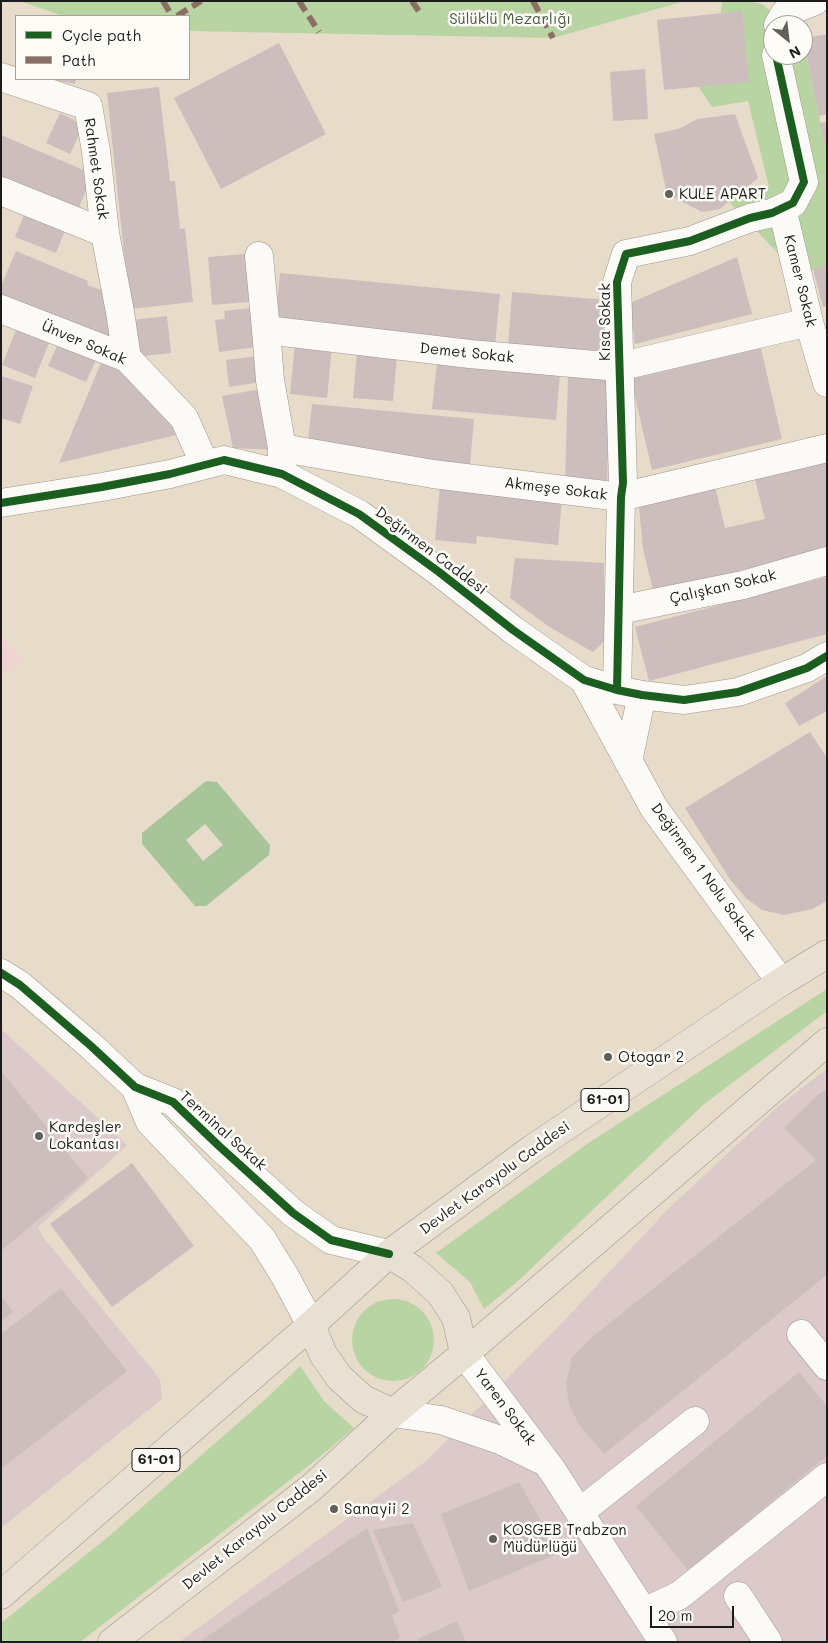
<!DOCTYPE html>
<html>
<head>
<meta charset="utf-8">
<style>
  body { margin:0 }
  #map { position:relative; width:828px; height:1643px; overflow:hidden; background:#e7dbca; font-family:Mali,sans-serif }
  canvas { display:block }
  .frame { position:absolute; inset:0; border:2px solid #1c1c1c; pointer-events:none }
  .legend { position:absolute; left:15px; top:15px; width:175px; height:65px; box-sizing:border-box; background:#fdfcf7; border:1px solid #a3a29f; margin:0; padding:6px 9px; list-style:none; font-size:15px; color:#1c1c1c }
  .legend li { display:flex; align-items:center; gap:10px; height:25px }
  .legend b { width:25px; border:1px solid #a3a29f }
  .north { position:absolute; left:763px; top:15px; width:50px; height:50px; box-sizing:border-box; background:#fdfcf7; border:1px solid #a3a29f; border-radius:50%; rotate:151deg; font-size:14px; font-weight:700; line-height:20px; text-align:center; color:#1c1c1c }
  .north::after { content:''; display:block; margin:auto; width:18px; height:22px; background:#635f59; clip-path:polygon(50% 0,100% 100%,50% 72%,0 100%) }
  .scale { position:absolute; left:650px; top:1606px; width:84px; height:22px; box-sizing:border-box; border:2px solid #1c1c1c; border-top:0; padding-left:6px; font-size:15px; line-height:18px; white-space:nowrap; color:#1c1c1c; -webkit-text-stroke:4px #fdfcf7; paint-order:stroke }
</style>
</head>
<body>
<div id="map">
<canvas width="828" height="1643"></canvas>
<div class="frame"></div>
<ul class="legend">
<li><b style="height:6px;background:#1b5e20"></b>Cycle path</li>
<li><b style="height:6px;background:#8d6e63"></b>Path</li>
</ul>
<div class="north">N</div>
<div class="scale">20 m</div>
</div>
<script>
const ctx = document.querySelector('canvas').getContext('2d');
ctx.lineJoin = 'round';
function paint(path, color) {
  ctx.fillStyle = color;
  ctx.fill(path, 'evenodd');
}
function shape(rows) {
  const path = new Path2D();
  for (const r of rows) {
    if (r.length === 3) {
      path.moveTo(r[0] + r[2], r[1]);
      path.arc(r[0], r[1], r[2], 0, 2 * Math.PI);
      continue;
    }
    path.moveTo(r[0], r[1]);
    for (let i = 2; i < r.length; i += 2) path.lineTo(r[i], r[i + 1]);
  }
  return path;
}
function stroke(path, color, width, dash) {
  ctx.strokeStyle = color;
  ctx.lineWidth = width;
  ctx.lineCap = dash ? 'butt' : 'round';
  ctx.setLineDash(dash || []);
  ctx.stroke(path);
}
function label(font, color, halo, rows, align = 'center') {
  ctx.font = font + ' Mali,sans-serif';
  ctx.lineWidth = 5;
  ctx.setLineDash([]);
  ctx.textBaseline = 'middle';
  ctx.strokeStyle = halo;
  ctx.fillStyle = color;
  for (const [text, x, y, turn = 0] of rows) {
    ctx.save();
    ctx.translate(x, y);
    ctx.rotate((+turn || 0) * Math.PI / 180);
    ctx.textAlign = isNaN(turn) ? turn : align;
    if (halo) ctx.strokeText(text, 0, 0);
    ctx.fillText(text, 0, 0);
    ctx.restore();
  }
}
paint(shape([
  [1,636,22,660,1,675]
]), '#efd4d1');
paint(shape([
  [1,1029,127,1145,38,1227,43,1237,160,1379,162,1399,1,1528],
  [827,1069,827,1642,179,1642,426,1461,561,1324,667,1210,781,1104]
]), '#dbcac9');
paint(shape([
  [20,1,685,1,553,38,189,31,189,16,63,16],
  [722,1,747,1,762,4,787,25,773,25,773,55,803,55,803,40,827,153,827,267,797,273,724,197,769,187,748,101,712,107,692,77,721,13],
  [827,989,827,1011,703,1105,518,1281,484,1309,470,1282,436,1253,587,1144],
  [393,1340,41],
  [300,1366,324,1401,354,1428,321,1456,80,1642,1,1642,1,1623,108,1537,269,1396]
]), '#b8d4a3');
paint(shape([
  [206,781,217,782,270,845,269,855,206,906,195,906,142,844,142,833],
  [205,824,223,845,203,861,186,840]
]), '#a8c499');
paint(shape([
  [742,11,749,82,664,90,657,20],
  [827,34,827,114,819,116,803,39],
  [279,43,326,134,221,189,174,98],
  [645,69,648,119,613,121,610,72],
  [48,79,76,79,75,84],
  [159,87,170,181,175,181,180,229,185,228,193,302,130,309,107,93],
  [60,113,84,125,70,154,46,143],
  [735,114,758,178,720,209,702,212,667,194,654,134,678,129,698,119],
  [827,122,827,149,826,149,820,123],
  [1,135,93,174,77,212,1,180],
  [26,210,67,225,56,253,15,237],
  [16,251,88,281,87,285,107,292,114,344,1,298,1,286],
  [246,254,249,302,212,305,208,257],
  [737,257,752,314,635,344,630,303],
  [827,266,827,306,823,307,813,269],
  [280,273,500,294,495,345,275,325],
  [512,292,606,300,601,353,508,346],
  [251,308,256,347,219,352,215,320,225,319,224,311],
  [167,316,171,353,135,357,131,320],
  [18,325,51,338,35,378,2,365],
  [758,336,782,439,652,470,628,367],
  [295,343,332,346,327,398,290,394],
  [58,344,96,360,86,382,48,366],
  [357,353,397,356,393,401,353,398],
  [259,356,262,382,229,387,226,360],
  [101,363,129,375,178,424,176,435,59,463],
  [437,363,560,374,556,420,432,409],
  [568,375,610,376,607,484,565,483],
  [1,376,33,386,20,424,1,418],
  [266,388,275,450,233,448,222,396],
  [312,404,474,419,470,464,307,449],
  [827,448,827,556,655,598,643,549,638,496,713,478,725,528,765,519,752,467],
  [440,486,562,499,558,545,477,536,476,544,435,540],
  [515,558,604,563,604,641,593,652,551,628,510,598],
  [827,577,827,634,649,681,635,627],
  [827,676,827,711,799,726,785,703],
  [810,732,827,758,827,901,812,909,784,915,762,910,746,898,729,878,685,808],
  [1,1071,88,1178,1,1251],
  [827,1089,827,1275,604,1454,580,1426,569,1405,566,1384,572,1357,597,1333,816,1160,784,1128,819,1094],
  [132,1163,194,1246,112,1307,50,1224],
  [61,1288,127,1371,1,1469,1,1334],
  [1,1296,13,1312,1,1321],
  [799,1372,827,1406,827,1456,688,1570,636,1506],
  [519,1482,559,1553,469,1591,441,1514],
  [413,1523,442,1587,403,1602,373,1530],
  [367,1528,399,1611,392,1615,400,1638,392,1642,199,1642],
  [457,1621,466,1642,419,1642,418,1639]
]), '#ccbebd');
const minor = shape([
  [778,25,785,13,815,1],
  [1,77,88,106,96,151,105,233],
  [1,191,105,233,120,312,127,358],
  [782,208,809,322,827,383],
  [259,256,266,330],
  [1,309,127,358,184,418,205,465],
  [282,448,433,474,621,497,827,448],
  [282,474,282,448,270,380,266,330,470,354,618,367,809,322],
  [1,503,102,487,170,474,224,460,282,474,359,514,439,572,513,630,584,680,617,690,642,695,684,700,738,692,807,668,827,656],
  [619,610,743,585,827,561],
  [584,680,654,808,781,982],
  [617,690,621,497,623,483,617,282,626,254,690,241,750,218,772,213,793,203,804,182,776,55],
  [628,761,642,695],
  [1,973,20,985,91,1046,135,1087,173,1102,219,1146,293,1213,331,1240,389,1254],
  [135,1087,150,1122,262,1239,286,1278,311,1325],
  [801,1334,827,1366],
  [464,1353,552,1470,663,1642],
  [393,1413,441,1420,500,1440,541,1460],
  [580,1512,695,1421],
  [738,1596,768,1642],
  [644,1612,680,1595,827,1477]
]);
const major = shape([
  [389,1254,413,1269,440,1293,456,1318,464,1353],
  [311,1325,323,1354,339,1377,363,1399,393,1413],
  [1,1595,311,1325,389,1254,532,1149,781,982,827,954],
  [112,1642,311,1488,393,1413,476,1344,827,1042]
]);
stroke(minor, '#9e968d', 29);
stroke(major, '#9e968d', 29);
stroke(minor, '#fbfaf7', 28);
stroke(major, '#e7e0d3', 28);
stroke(shape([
  [163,1,172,16],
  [299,1,319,32],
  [412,1,420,13],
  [533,1,553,38],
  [177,16,201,1]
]), '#8d6e63', 6, [12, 6]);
stroke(shape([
  [1,503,102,487,170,474,224,460,282,474,359,514,439,572,513,630,584,680,617,690,642,695,684,700,738,692,807,668,827,656],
  [617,690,621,497,623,483,617,282,626,254,690,241,750,218,772,213,793,203,804,182,776,55],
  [1,973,20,985,91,1046,135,1087,173,1102,219,1146,293,1213,331,1240,389,1254]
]), '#1b5e20', 8);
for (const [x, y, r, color] of [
  [669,194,5,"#635f59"],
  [608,1057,5,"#635f59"],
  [39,1136,5,"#635f59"],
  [334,1509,5,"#635f59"],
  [493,1539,5,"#635f59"]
]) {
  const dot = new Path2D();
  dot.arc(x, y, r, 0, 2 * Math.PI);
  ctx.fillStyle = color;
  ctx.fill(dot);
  stroke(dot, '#fdfcf7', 2);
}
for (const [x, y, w] of [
  [605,1100,48],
  [156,1460,48]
]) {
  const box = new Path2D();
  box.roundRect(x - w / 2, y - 11.5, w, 23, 4);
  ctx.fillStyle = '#fdfcf7';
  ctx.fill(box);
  stroke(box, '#1c1c1c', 1);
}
label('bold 14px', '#1c1c1c', null, [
  ["61-01",605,1100],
  ["61-01",156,1460]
]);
label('15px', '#455a40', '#fdfcf7', [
  ["Sülüklü Mezarlığı",510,19]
]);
label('15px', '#1c1c1c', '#fdfcf7', [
  ["Rahmet Sokak",96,169,82],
  ["Kamer Sokak",800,281,76],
  ["Kısa Sokak",605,322,-90],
  ["Ünver Sokak",84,343,23],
  ["Demet Sokak",467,353,6],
  ["Akmeşe Sokak",556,489,7],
  ["Değirmen Caddesi",431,551,37],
  ["Çalışkan Sokak",723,587,-13],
  ["Değirmen 1 Nolu Sokak",703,872,54],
  ["Terminal Sokak",223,1131,42],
  ["Devlet Karayolu Caddesi",495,1178,-36],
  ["Yaren Sokak",505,1407,53],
  ["Devlet Karayolu Caddesi",255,1530,-39]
]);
label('15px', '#1c1c1c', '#fdfcf7', [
  ["KULE APART",679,194],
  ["Otogar 2",618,1057],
  ["Kardeşler",49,1127],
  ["Lokantası",49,1144],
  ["Sanayii 2",344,1509],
  ["KOSGEB Trabzon",503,1530],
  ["Müdürlüğü",503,1547]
], 'left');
</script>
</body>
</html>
